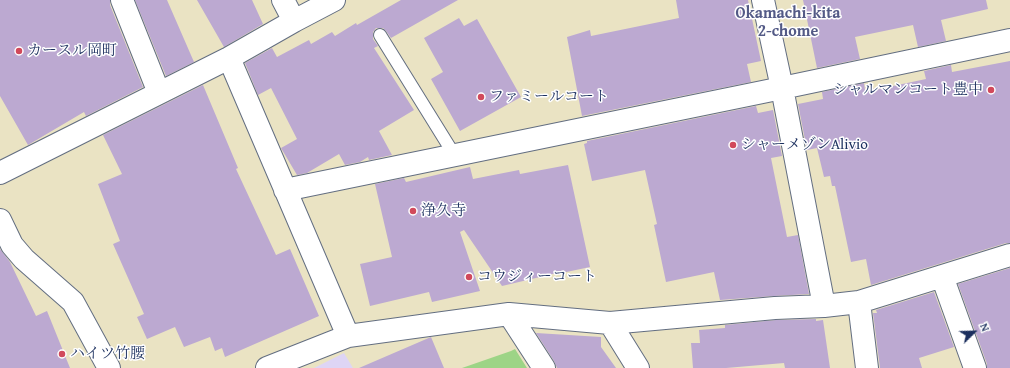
<!DOCTYPE html>
<html>
<head>
<meta charset="utf-8">
<style>
  body { margin:0 }
  #map { position:relative; width:1010px; height:368px; overflow:hidden; background:#eae3c3; font-family:"Gentium Book Plus",serif }
  canvas { display:block }
  .north { position:absolute; left:954px; top:312px; width:40px; height:40px; -webkit-text-stroke:3px #fff; paint-order:stroke; rotate:67deg; font-size:11px; font-weight:700; line-height:16px; text-align:center; color:#1b2f5e }
  .north::after { content:''; display:block; margin:auto; width:14px; height:18px; background:#1b2f5e; clip-path:polygon(50% 0,100% 100%,50% 72%,0 100%) }
</style>
</head>
<body>
<div id="map">
<canvas width="1010" height="368"></canvas>
<div class="north">N</div>
</div>
<script>
const ctx = document.querySelector('canvas').getContext('2d');
ctx.lineJoin = 'round';
function paint(path, color) {
  ctx.fillStyle = color;
  ctx.fill(path, 'evenodd');
}
function shape(rows) {
  const path = new Path2D();
  for (const r of rows) {
    path.moveTo(r[0], r[1]);
    for (let i = 2; i < r.length; i += 2) path.lineTo(r[i], r[i + 1]);
  }
  return path;
}
function stroke(path, color, width, dash) {
  ctx.strokeStyle = color;
  ctx.lineWidth = width;
  ctx.lineCap = dash ? 'butt' : 'round';
  ctx.setLineDash(dash || []);
  ctx.stroke(path);
}
function label(font, color, halo, rows, align = 'center') {
  ctx.font = font + ' "Gentium Book Plus","Noto Serif JP",serif';
  ctx.lineWidth = 3;
  ctx.setLineDash([]);
  ctx.textBaseline = 'middle';
  ctx.strokeStyle = halo;
  ctx.fillStyle = color;
  for (const [text, x, y, turn = 0] of rows) {
    ctx.save();
    ctx.translate(x, y);
    ctx.rotate((+turn || 0) * Math.PI / 180);
    ctx.textAlign = isNaN(turn) ? turn : align;
    if (halo) ctx.strokeText(text, 0, 0);
    ctx.fillText(text, 0, 0);
    ctx.restore();
  }
}
paint(shape([
  [344,353,353,368,314,368]
]), '#ded5f5');
paint(shape([
  [515,349,527,368,462,368,511,351]
]), '#9dd486');
paint(shape([
  [0,0,110,0,110,5,143,87,86,116,84,112,28,145,0,96],
  [135,0,167,0,194,62,166,76],
  [197,0,252,0,263,24,224,47],
  [401,0,458,0,391,38,386,31,383,28,376,28,373,32,373,39,378,46,374,48,414,110,379,131,392,155,369,160,368,157,360,162,345,165,339,154,307,173,297,175,281,148,297,139,271,88,258,95,245,63,272,48,277,57,309,40,311,44,332,32,335,36,356,23,357,25],
  [676,0,748,0,761,61,747,64,751,82,582,116,567,37,590,30,591,36,679,18],
  [803,0,986,0,988,9,941,20,946,41,918,47,913,25,855,37,860,59,817,68],
  [459,18,464,26,477,19,521,97,460,131,431,79,443,72,424,38],
  [1010,61,1010,243,1006,243,871,285,866,259,851,262,835,186,832,186,830,176,824,177,817,148,807,150,798,104,823,99,822,92,864,83,865,90,873,88,874,90,926,79,924,71,951,65,952,72],
  [203,85,238,168,236,169,276,255,290,249,319,316,225,357,222,348,215,351,210,337,184,347,175,327,147,339,137,317,144,314,113,244,120,241,98,184,122,174,103,135],
  [756,106,758,113,773,110,782,156,771,158,787,237,798,235,809,294,774,296,720,300,714,272,666,282,654,225,657,224,645,170,592,181,584,144,587,143,587,141],
  [568,165,590,267,557,274,557,273,502,286,464,230,460,232,480,291,432,302,429,292,370,306,360,264,392,257,375,184,404,178,406,182,470,167,473,179,519,170,520,174],
  [0,249,10,262,36,316,47,311,70,368,0,368],
  [1010,268,1010,368,987,368,987,364,958,284],
  [934,292,954,347,919,358,922,368,880,368,873,313,877,313,876,310],
  [816,319,816,321,823,320,830,368,785,368,784,363,726,368,693,368,691,343,700,343,699,330,725,328,725,325,776,320],
  [536,333,601,337,601,347,616,368,557,368,554,361],
  [431,337,444,368,359,368]
]), '#bca9d1');
const lane = shape([
  [380,35,455,156]
]);
const street = shape([
  [122,0,159,93],
  [283,0,294,21],
  [763,0,782,88,824,306],
  [229,58,348,336],
  [0,173,229,58,294,21,334,0],
  [285,190,782,88,1010,40],
  [0,220,12,245,24,259,73,302,109,368],
  [942,276,975,368],
  [859,302,867,368],
  [509,314,544,368],
  [610,323,638,368],
  [267,368,348,336,509,314,610,323,775,308,824,306,859,302,1010,255]
]);
stroke(lane, '#636e81', 14);
stroke(street, '#636e81', 24);
stroke(lane, '#fff', 12);
stroke(street, '#fff', 22);
for (const [x, y, r, color] of [
  [19,51,4,"#d1495b"],
  [991,90,4,"#d1495b"],
  [481,97,4,"#d1495b"],
  [733,145,4,"#d1495b"],
  [413,211,4,"#d1495b"],
  [469,277,4,"#d1495b"],
  [62,354,4,"#d1495b"]
]) {
  const dot = new Path2D();
  dot.arc(x, y, r, 0, 2 * Math.PI);
  ctx.fillStyle = color;
  ctx.fill(dot);
  stroke(dot, '#fff', 1.5);
}
label('15px', '#1b2f5e', '#fff', [
  ["カースル岡町",27,51],
  ["シャルマンコート豊中",983,90,"right"],
  ["ファミールコート",489,97],
  ["シャーメゾンAlivio",741,145],
  ["浄久寺",421,211],
  ["コウジィーコート",477,277],
  ["ハイツ竹腰",70,354]
], 'left');
label('bold 16px', '#535a86', '#fff', [
  ["Okamachi-kita",788,14],
  ["2-chome",788,32]
]);
</script>
</body>
</html>
